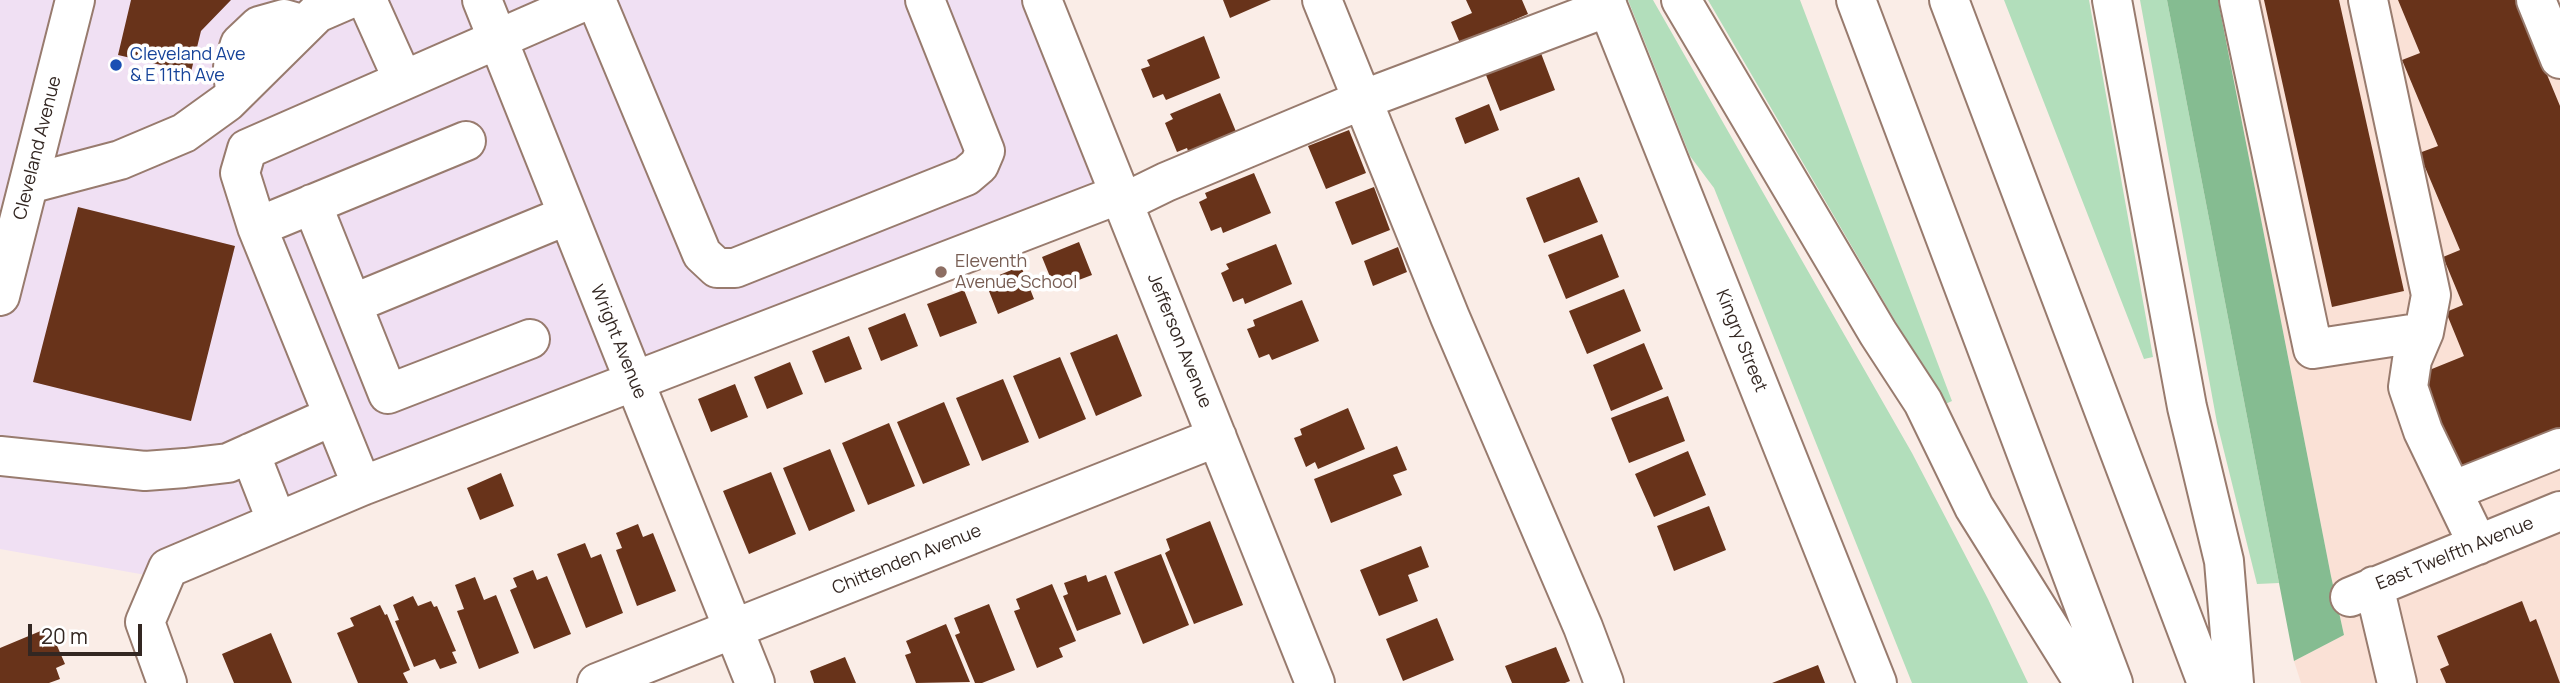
<!DOCTYPE html>
<html>
<head>
<meta charset="utf-8">
<style>
  body { margin:0 }
  #map { position:relative; width:2560px; height:683px; overflow:hidden; background:#faede7; font-family:Manrope,sans-serif }
  canvas { display:block }
  .scale { position:absolute; left:28px; top:624px; width:114px; height:32px; box-sizing:border-box; border:4px solid #332722; border-top:0; padding-left:9px; font-size:21px; line-height:24px; white-space:nowrap; color:#332722; -webkit-text-stroke:5px #fff; paint-order:stroke }
</style>
</head>
<body>
<div id="map">
<canvas width="2560" height="683"></canvas>
<div class="scale">20 m</div>
</div>
<script>
const ctx = document.querySelector('canvas').getContext('2d');
ctx.lineJoin = 'round';
function paint(path, color) {
  ctx.fillStyle = color;
  ctx.fill(path, 'evenodd');
}
function shape(rows) {
  const path = new Path2D();
  for (const r of rows) {
    path.moveTo(r[0], r[1]);
    for (let i = 2; i < r.length; i += 2) path.lineTo(r[i], r[i + 1]);
  }
  return path;
}
function stroke(path, color, width, dash) {
  ctx.strokeStyle = color;
  ctx.lineWidth = width;
  ctx.lineCap = dash ? 'butt' : 'round';
  ctx.setLineDash(dash || []);
  ctx.stroke(path);
}
function label(font, color, halo, rows, align = 'center') {
  ctx.font = font + ' Manrope,sans-serif';
  ctx.lineWidth = 7;
  ctx.setLineDash([]);
  ctx.textBaseline = 'middle';
  ctx.strokeStyle = halo;
  ctx.fillStyle = color;
  for (const [text, x, y, turn = 0] of rows) {
    ctx.save();
    ctx.translate(x, y);
    ctx.rotate((+turn || 0) * Math.PI / 180);
    ctx.textAlign = isNaN(turn) ? turn : align;
    if (halo) ctx.strokeText(text, 0, 0);
    ctx.fillText(text, 0, 0);
    ctx.restore();
  }
}
paint(shape([
  [0,0,1035,0,1112,197,157,577,0,549]
]), '#f0e0f3');
paint(shape([
  [2218,0,2560,0,2560,683,2301,683,2294,661,2344,635,2331,576]
]), '#fae1d6');
paint(shape([
  [1628,0,1653,0,1912,453,1988,599,2028,683,1912,683,1714,188,1690,156],
  [1708,0,1800,0,1952,401,1941,406,1897,324],
  [2004,0,2089,0,2153,357,2144,359],
  [2140,0,2167,0,2279,583,2257,584,2217,423]
]), '#b2debb');
paint(shape([
  [2167,0,2218,0,2331,576,2344,635,2294,661]
]), '#85bc91');
paint(shape([
  [131,0,231,0,201,31,191,72,118,55],
  [1223,0,1271,0,1230,18],
  [1466,0,1522,0,1528,14,1460,43,1451,22,1472,13],
  [2264,0,2339,0,2404,291,2332,307],
  [2398,0,2516,0,2560,106,2560,443,2456,486,2412,377,2464,356,2446,312,2463,305,2443,257,2460,250,2419,153,2438,146,2402,60,2420,53],
  [1204,36,1220,78,1166,100,1163,94,1153,98,1141,69,1150,66,1147,60],
  [1539,48,1555,90,1500,111,1484,70],
  [1220,93,1237,134,1189,154,1187,148,1177,152,1165,123,1173,119,1170,114],
  [1489,104,1499,130,1465,144,1455,118],
  [1349,130,1366,173,1326,189,1308,146],
  [1254,173,1271,213,1223,233,1221,227,1211,231,1199,202,1207,198,1205,193],
  [1579,177,1598,222,1544,243,1526,198],
  [1374,187,1390,230,1352,245,1335,202],
  [78,207,235,246,191,421,33,382],
  [1602,234,1619,277,1566,299,1548,255],
  [1079,242,1092,275,1055,289,1042,257],
  [1276,244,1292,284,1245,304,1243,298,1233,302,1221,273,1229,269,1226,264],
  [1398,247,1407,272,1373,286,1364,261],
  [1021,266,1034,299,998,314,985,281],
  [1624,289,1641,331,1587,354,1569,311],
  [964,290,977,323,940,337,927,304],
  [1302,300,1319,341,1272,360,1269,354,1259,358,1247,329,1255,326,1253,320],
  [905,313,918,346,881,361,868,328],
  [1117,334,1142,396,1096,416,1070,353],
  [849,336,862,369,825,383,812,351],
  [1644,343,1663,389,1611,411,1593,365],
  [1060,357,1086,419,1039,439,1013,376],
  [790,362,803,394,767,409,754,377],
  [1003,379,1029,442,982,461,956,398],
  [735,384,748,417,711,432,698,399],
  [1668,396,1685,441,1629,463,1611,418],
  [944,402,970,465,923,484,897,422],
  [1348,408,1365,449,1318,469,1315,462,1306,467,1294,438,1302,435,1300,429],
  [889,423,915,486,868,505,842,443],
  [1397,446,1407,470,1393,475,1402,495,1331,523,1314,479],
  [830,449,855,511,809,531,783,468],
  [1688,451,1706,495,1654,517,1635,474],
  [771,472,796,534,749,554,723,491],
  [501,473,514,506,480,520,467,488],
  [1709,506,1726,550,1674,571,1657,526],
  [1210,521,1243,605,1194,624,1165,553,1170,550,1166,539],
  [638,524,643,537,653,533,676,591,637,606,616,550,622,548,616,533],
  [585,543,591,558,601,554,623,613,586,628,557,554],
  [1421,546,1429,567,1408,575,1418,601,1379,616,1360,570],
  [1161,554,1189,625,1143,644,1114,572],
  [533,570,537,580,547,576,571,634,534,649,510,590,517,587,513,578],
  [1086,575,1088,582,1106,575,1121,614,1077,631,1063,596,1068,594,1064,583],
  [475,577,484,600,496,595,519,653,479,669,457,611,464,609,455,585],
  [1052,584,1076,641,1059,648,1063,657,1037,668,1014,611,1020,609,1016,599],
  [413,596,418,606,431,601,434,607,437,606,456,651,452,652,457,663,440,669,435,659,414,667,395,621,399,620,393,605],
  [2522,601,2530,622,2536,619,2560,683,2446,683,2440,669,2449,665,2437,636],
  [989,604,1015,670,982,683,975,683,955,635,960,633,954,618],
  [380,605,385,615,387,614,410,670,403,673,408,683,358,683,337,633,354,626,350,618],
  [1437,618,1454,660,1403,681,1386,639],
  [946,624,970,682,916,683,905,655,911,653,906,641],
  [43,630,49,644,55,641,65,664,56,668,60,679,49,683,0,683,0,648],
  [271,633,292,683,234,683,222,654],
  [1556,647,1570,681,1565,683,1512,683,1505,666],
  [845,657,856,683,814,683,810,671],
  [1818,665,1825,683,1772,683]
]), '#68331a');
const minor = shape([
  [367,0,403,80],
  [482,0,755,683],
  [596,0,702,254,717,268,735,268,966,176,979,165,985,151,925,0],
  [1042,0,1315,683],
  [1322,0,1450,317,1583,627,1604,683],
  [1605,0,1877,683],
  [2239,0,2313,349,2424,332],
  [2368,0,2431,295,2424,332,2412,360,2408,387,2423,431,2478,545],
  [2536,0,2560,59],
  [235,93,233,67,240,44,259,26,284,19,305,25],
  [29,184,120,160,184,133,227,102,317,13,347,0],
  [1123,203,1166,182,1362,100,1608,7],
  [312,204,388,394,530,339],
  [257,227,466,141],
  [352,304,568,215],
  [250,453,277,522],
  [0,456,145,471,185,468,228,463,333,416],
  [362,486,257,227,240,173,247,149,587,0],
  [2452,491,2560,448],
  [2374,586,2397,683],
  [2350,597,2560,511],
  [167,683,145,622,168,568,362,486,1120,194],
  [597,683,1217,437]
]);
const major = shape([
  [0,296,75,0]
]);
const highway = shape([
  [1681,0,1878,333,1923,402,1974,507,2084,683],
  [1856,0,2113,683],
  [1949,0,2207,683],
  [2112,0,2187,407,2224,561,2234,683]
]);
stroke(minor, '#987b6e', 42);
stroke(major, '#987b6e', 42);
stroke(highway, '#987b6e', 42);
stroke(minor, '#fff', 38);
stroke(major, '#fff', 38);
stroke(highway, '#fff', 38);
for (const [x, y, r, color] of [
  [116,65,7,"#1a4fb4"],
  [941,272,7,"#8d6e63"]
]) {
  const dot = new Path2D();
  dot.arc(x, y, r, 0, 2 * Math.PI);
  ctx.fillStyle = color;
  ctx.fill(dot);
  stroke(dot, '#fff', 2.5);
}
label('18px', '#164399', '#fff', [
  ["Cleveland Ave",130,55],
  ["& E 11th Ave",130,76]
], 'left');
label('18px', '#332722', '#fff', [
  ["Cleveland Avenue",38,148,-76],
  ["Jefferson Avenue",1179,341,68],
  ["Kingry Street",1741,341,68],
  ["Wright Avenue",618,342,68],
  ["East Twelfth Avenue",2455,554,-22],
  ["Chittenden Avenue",907,560,-22]
]);
label('18px', '#785e54', '#fff', [
  ["Eleventh",955,262],
  ["Avenue School",955,283]
], 'left');
</script>
</body>
</html>
